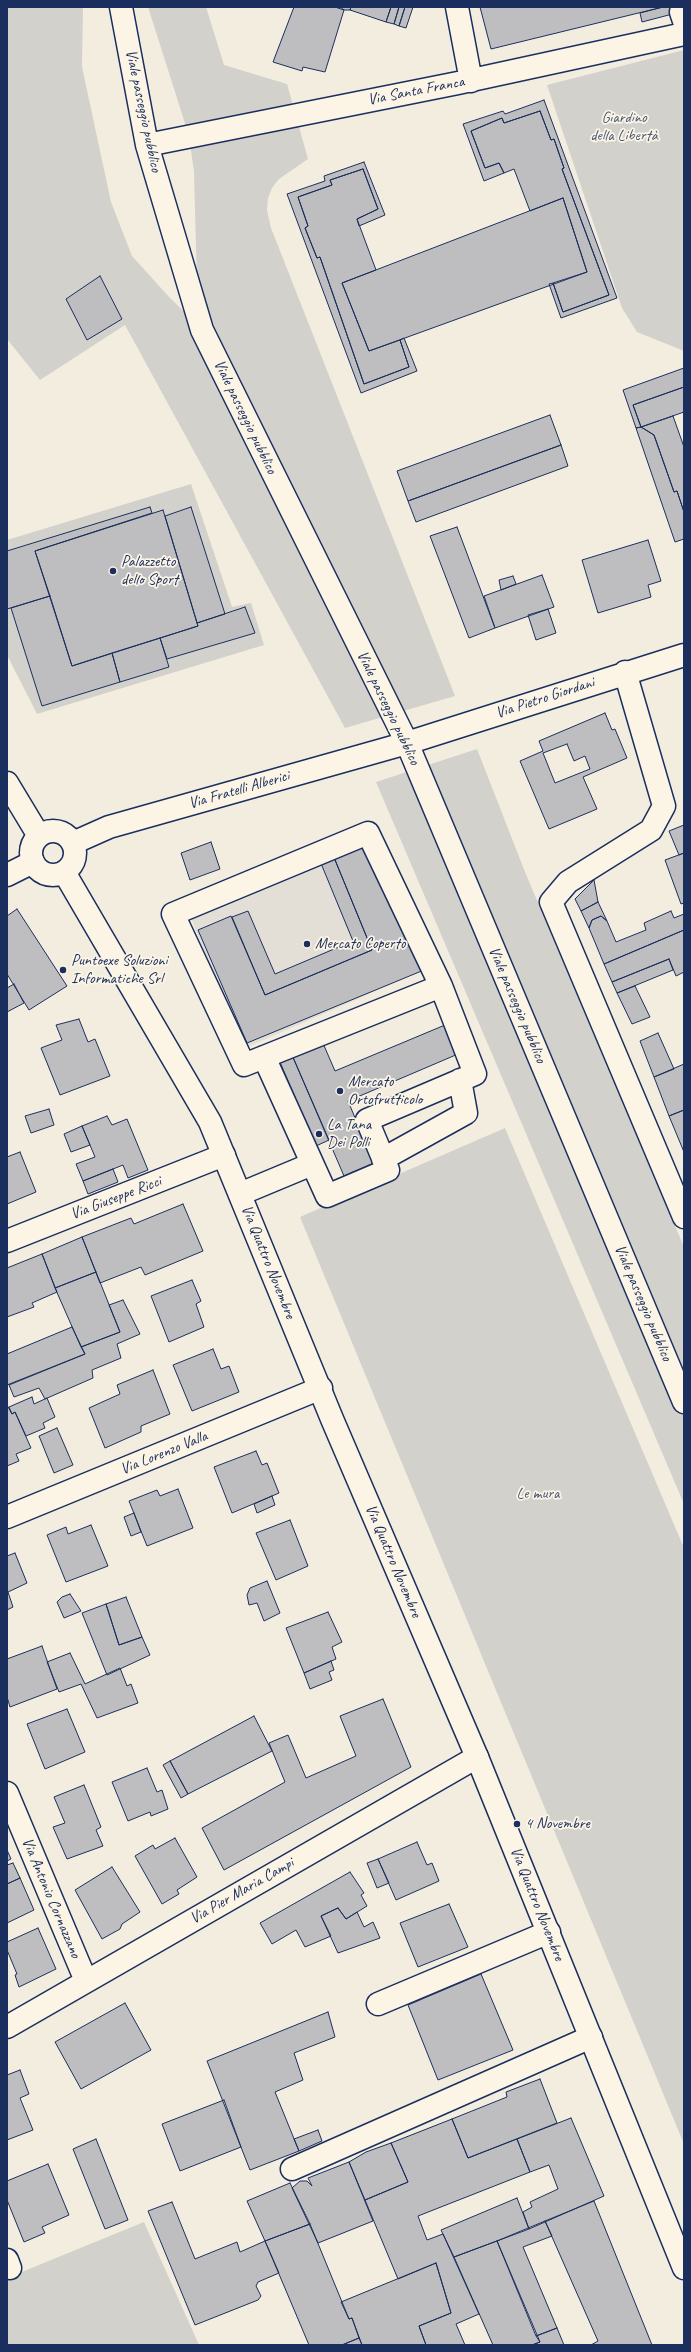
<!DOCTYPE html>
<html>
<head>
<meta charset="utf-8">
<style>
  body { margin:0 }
  #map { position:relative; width:691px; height:2352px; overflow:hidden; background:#f3ede0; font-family:Caveat,sans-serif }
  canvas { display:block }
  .frame { position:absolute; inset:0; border:8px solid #1b2f5e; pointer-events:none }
</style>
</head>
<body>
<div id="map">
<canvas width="691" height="2352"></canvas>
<div class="frame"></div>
</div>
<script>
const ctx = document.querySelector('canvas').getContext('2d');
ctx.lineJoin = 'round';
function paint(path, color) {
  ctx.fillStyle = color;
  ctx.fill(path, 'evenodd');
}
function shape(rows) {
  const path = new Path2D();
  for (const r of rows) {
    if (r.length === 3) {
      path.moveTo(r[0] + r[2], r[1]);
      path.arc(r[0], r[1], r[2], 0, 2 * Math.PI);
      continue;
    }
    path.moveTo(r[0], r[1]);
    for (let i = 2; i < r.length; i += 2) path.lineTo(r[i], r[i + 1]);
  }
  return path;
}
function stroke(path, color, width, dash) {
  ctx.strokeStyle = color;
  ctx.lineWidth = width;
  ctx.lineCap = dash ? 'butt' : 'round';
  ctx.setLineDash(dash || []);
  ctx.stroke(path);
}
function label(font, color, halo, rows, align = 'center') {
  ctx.font = font + ' Caveat,sans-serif';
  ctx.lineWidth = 3.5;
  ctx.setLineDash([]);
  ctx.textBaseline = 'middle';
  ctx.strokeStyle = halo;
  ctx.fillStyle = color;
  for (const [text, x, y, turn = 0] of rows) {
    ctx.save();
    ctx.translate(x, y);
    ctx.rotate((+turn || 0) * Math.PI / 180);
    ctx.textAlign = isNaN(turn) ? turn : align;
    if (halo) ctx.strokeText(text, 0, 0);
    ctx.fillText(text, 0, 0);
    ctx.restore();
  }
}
paint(shape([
  [369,843,424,970,243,1049,191,918]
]), '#e3dfd6');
paint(shape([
  [7,7,83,7,82,67,111,202,132,256,170,298,202,329,197,286,194,172,189,136,148,7,206,7,224,65,287,84,308,159,279,179,272,188,268,198,267,210,271,228,455,696,345,728,125,325,40,380,7,339],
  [684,50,684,351,637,332,622,308,547,85],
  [191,484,232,607,251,603,264,645,37,714,7,655,7,540],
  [477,749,525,872,684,1247,684,1504,376,782],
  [505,1128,684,1548,684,2144,300,1217],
  [144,2222,199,2345,7,2345,7,2278]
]), '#d3d1cc');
const building = shape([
  [294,7,335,7,344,10,325,72,303,67,302,71,273,62,294,7],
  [340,7,351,7,350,10,344,10,340,7],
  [351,7,391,7,386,22,350,10,351,7],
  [391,7,399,7,394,24,386,22,391,7],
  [399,7,405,7,399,26,394,24,399,7],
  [405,7,413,7,406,28,399,26,405,7],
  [480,7,663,7,491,49,480,7],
  [663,7,684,7,684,11,642,22,640,13,663,7],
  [544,100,617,298,561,318,549,284,553,283,563,312,609,295,562,169,564,168,554,139,551,140,540,111,504,123,502,118,471,131,485,168,499,163,504,173,484,181,463,124,503,111,505,114,544,100],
  [540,111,551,140,554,139,564,168,562,169,609,295,563,312,553,283,587,272,563,198,530,211,514,169,504,173,499,163,485,168,471,131,502,118,504,123,540,111],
  [364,162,385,215,359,226,357,219,378,209,363,169,330,180,332,185,298,197,308,226,305,228,317,258,320,257,364,384,409,367,400,340,404,338,417,371,361,393,287,194,325,181,324,176,364,162],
  [363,169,378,209,357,219,376,270,342,283,369,351,400,340,409,367,364,384,320,257,317,258,305,228,308,226,298,197,332,185,330,180,363,169],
  [563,198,587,272,369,351,342,283,563,198],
  [100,276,122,319,87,340,66,299,100,276],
  [684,368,684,387,633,405,641,427,636,428,623,390,684,368],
  [684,387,684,412,641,427,633,405,684,387],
  [550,415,561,445,408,501,397,471,550,415],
  [673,416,684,447,684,512,677,491,674,492,654,435,641,427,673,416],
  [641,427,654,435,674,492,677,491,684,512,684,539,675,542,636,428,641,427],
  [561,445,568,466,416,522,408,501,561,445],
  [150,507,152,513,35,551,50,596,7,609,7,551,150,507],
  [191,507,225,614,197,623,165,516,191,507],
  [163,510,198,626,72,666,35,551,163,510],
  [457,527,495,628,469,638,430,536,457,527],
  [648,540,661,581,648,585,651,597,598,613,582,560,648,540],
  [542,575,554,607,495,628,484,596,542,575],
  [513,576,516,584,501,590,499,580,513,576],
  [50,596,72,666,112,653,120,682,42,706,11,608,50,596],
  [245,607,255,633,167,659,160,638,198,626,197,623,245,607],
  [548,609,556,633,536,640,528,615,548,609],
  [160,638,169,667,120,682,112,653,160,638],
  [605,713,612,730,615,729,627,758,583,777,597,809,549,829,520,761,543,751,539,741,605,713],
  [567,744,574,761,585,756,590,769,555,783,543,753,567,744],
  [684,825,684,853,679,855,669,831,684,825],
  [366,841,424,970,247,1043,198,930,231,916,265,995,372,950,333,855,366,841],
  [211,842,220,869,190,880,181,853,211,842],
  [684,853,684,903,681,904,665,860,684,853],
  [333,855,372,950,265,995,232,917,248,911,275,974,353,941,320,861,333,855],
  [594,880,598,902,581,911,575,899,594,880],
  [598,902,607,921,601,916,592,920,589,928,581,911,598,902],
  [17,909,67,986,29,1010,7,974,7,916,17,909],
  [671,911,674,918,684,914,684,930,604,964,589,928,592,920,601,916,607,921,616,942,646,930,644,923,671,911],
  [684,930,684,972,676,976,669,959,612,982,604,964,684,930],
  [669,959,673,970,617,993,612,982,669,959],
  [14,984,24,1003,7,1012,7,988,14,984],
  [635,986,650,1017,632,1024,617,993,635,986],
  [79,1019,88,1042,95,1039,110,1076,60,1095,41,1048,62,1040,56,1025,79,1019],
  [445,1025,458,1054,348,1101,374,1163,344,1176,292,1055,322,1041,335,1071,445,1025],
  [658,1033,674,1069,654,1077,640,1041,658,1033],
  [292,1055,329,1140,316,1146,279,1060,292,1055],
  [684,1064,684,1110,669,1116,654,1077,684,1064],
  [49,1109,54,1125,31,1133,25,1116,49,1109],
  [684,1110,684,1152,669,1116,684,1110],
  [107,1116,112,1125,127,1119,148,1170,128,1178,123,1165,83,1181,76,1164,95,1157,82,1126,107,1116],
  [82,1126,90,1145,71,1152,64,1134,82,1126],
  [20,1152,36,1192,7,1204,7,1157,20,1152],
  [113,1169,118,1182,88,1194,83,1181,113,1169],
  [183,1204,203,1251,145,1275,141,1267,100,1283,82,1237,131,1218,134,1224,183,1204],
  [82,1237,96,1272,55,1288,42,1254,82,1237],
  [42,1254,57,1292,32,1303,34,1307,7,1317,7,1268,42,1254],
  [96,1272,120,1332,81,1347,55,1288,96,1272],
  [192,1280,201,1301,196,1304,204,1327,169,1342,151,1296,192,1280],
  [123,1300,140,1334,117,1344,121,1358,92,1370,93,1378,45,1399,39,1388,14,1397,9,1385,85,1354,81,1347,120,1332,109,1305,123,1300],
  [72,1327,85,1354,7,1385,7,1354,72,1327],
  [213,1349,221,1369,229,1366,239,1392,192,1411,173,1365,213,1349],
  [153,1370,170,1414,141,1426,141,1432,105,1448,89,1408,120,1394,117,1385,153,1370],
  [32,1397,34,1404,47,1398,55,1417,43,1423,45,1428,26,1436,15,1412,12,1414,9,1407,32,1397],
  [7,1405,12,1414,15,1412,31,1448,16,1454,19,1461,7,1466,7,1405],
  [57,1428,73,1465,54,1473,39,1436,57,1428],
  [256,1451,262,1465,267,1463,279,1493,232,1513,214,1467,256,1451],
  [178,1489,193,1528,147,1546,129,1501,157,1490,160,1496,178,1489],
  [272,1496,275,1505,257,1513,254,1504,272,1496],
  [134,1513,141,1532,131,1536,124,1517,134,1513],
  [290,1520,308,1566,276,1580,256,1533,290,1520],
  [91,1525,108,1566,66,1582,47,1535,66,1527,68,1534,91,1525],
  [15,1553,27,1583,8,1592,13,1607,7,1610,7,1556,15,1553],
  [267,1581,280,1613,264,1621,257,1603,249,1605,247,1595,250,1588,267,1581],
  [70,1594,81,1611,64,1618,57,1602,62,1597,70,1594],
  [126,1597,142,1637,119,1645,106,1604,126,1597],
  [106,1604,119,1645,142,1637,150,1655,107,1675,82,1613,106,1604],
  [328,1612,342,1642,332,1647,336,1659,304,1673,286,1628,328,1612],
  [42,1646,57,1689,10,1707,7,1697,7,1659,42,1646],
  [70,1653,85,1684,120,1668,127,1686,131,1684,138,1703,97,1718,81,1684,59,1692,47,1662,70,1653],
  [331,1661,334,1670,329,1672,332,1680,310,1689,304,1673,331,1661],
  [383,1699,411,1767,224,1870,202,1828,285,1782,269,1743,288,1735,306,1778,356,1756,340,1716,383,1699],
  [67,1709,85,1752,45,1769,27,1724,67,1709],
  [254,1716,272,1751,188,1794,170,1761,254,1716],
  [170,1761,188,1794,181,1798,163,1765,170,1761],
  [147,1768,157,1792,162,1790,168,1809,151,1816,150,1812,128,1821,112,1782,147,1768],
  [84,1785,101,1827,96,1830,103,1846,67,1859,53,1827,65,1823,54,1797,84,1785],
  [175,1838,197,1877,177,1890,179,1894,162,1904,135,1856,153,1845,155,1849,175,1838],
  [417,1842,427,1865,432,1863,439,1881,396,1900,378,1859,417,1842],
  [7,1850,11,1859,7,1861,7,1850],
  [378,1859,389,1883,377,1888,367,1863,378,1859],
  [13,1863,20,1878,7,1884,7,1865,13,1863],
  [112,1867,140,1912,122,1924,120,1929,102,1939,75,1890,112,1867],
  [350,1872,364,1893,361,1895,367,1906,346,1919,338,1908,321,1916,331,1936,305,1947,296,1930,272,1944,260,1923,350,1872],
  [20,1878,34,1910,7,1923,7,1884,20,1878],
  [449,1904,468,1947,418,1967,400,1923,449,1904],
  [338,1908,346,1919,357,1912,364,1927,373,1922,380,1938,338,1953,321,1916,338,1908],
  [38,1928,56,1969,19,1987,15,1975,17,1974,7,1950,7,1942,38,1928],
  [481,1974,513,2050,438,2080,408,2005,481,1974],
  [125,2003,151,2050,81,2089,55,2042,125,2003],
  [328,2012,335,2037,294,2053,303,2080,275,2092,299,2151,250,2170,207,2061,328,2012],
  [20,2070,29,2094,20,2098,33,2130,7,2140,7,2075,20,2070],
  [540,2079,557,2123,468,2158,452,2119,507,2097,506,2092,540,2079],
  [224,2100,241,2147,180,2171,162,2124,224,2100],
  [571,2118,604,2196,529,2229,523,2212,532,2207,530,2202,558,2189,549,2165,530,2172,517,2139,571,2118],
  [452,2119,468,2158,517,2139,530,2172,418,2216,427,2240,443,2234,479,2314,456,2324,465,2345,426,2345,419,2326,451,2313,436,2263,398,2279,365,2200,408,2182,391,2143,452,2119],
  [318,2130,322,2141,299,2151,294,2139,318,2130],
  [96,2139,128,2220,105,2229,73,2149,96,2139],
  [391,2143,408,2182,365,2200,349,2162,366,2152,391,2143],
  [349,2162,373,2221,318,2243,292,2188,300,2181,307,2181,312,2186,308,2178,349,2162],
  [48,2164,69,2215,42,2227,45,2233,24,2242,7,2200,7,2181,48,2164],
  [290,2183,310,2224,265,2241,247,2201,290,2183],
  [517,2198,529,2229,454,2257,441,2230,517,2198],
  [594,2201,652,2345,591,2345,598,2341,545,2221,594,2201],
  [172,2202,195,2259,237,2242,240,2252,265,2241,279,2273,258,2282,256,2286,261,2296,258,2300,195,2325,148,2211,172,2202],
  [545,2221,552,2236,523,2247,557,2328,536,2336,497,2241,545,2221],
  [310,2224,349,2319,352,2318,359,2338,342,2345,309,2345,265,2241,310,2224],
  [497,2241,540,2342,532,2345,493,2345,454,2257,497,2241],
  [436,2263,451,2313,419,2326,426,2345,362,2345,352,2318,349,2319,341,2302,436,2263],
  [557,2328,564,2345,532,2345,540,2342,536,2336,557,2328],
  [359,2338,362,2345,342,2345,359,2338]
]);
paint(building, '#bebec0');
stroke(building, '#1b2f5e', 1);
const minor = shape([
  [121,7,147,145,202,330,407,743,684,1402],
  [457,7,471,81],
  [681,12,684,21],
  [147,145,458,83,684,34],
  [625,672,664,806,651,830,568,882,551,902,684,1217],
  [73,843,109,827,407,743,684,655],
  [7,875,33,862],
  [264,1057,327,1196,388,1170,367,1120,475,1074,441,986,244,1065,173,914,368,833,441,986],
  [383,1159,466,1113,460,1080],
  [240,1194,312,1164],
  [7,1241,224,1155],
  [7,1517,321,1388],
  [7,1793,86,1981],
  [378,2004,549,1932],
  [7,2027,477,1757],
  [292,2169,591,2037],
  [7,2260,10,2268]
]);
const major = shape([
  [7,783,39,836],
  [53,853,22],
  [64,872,210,1122,332,1419,477,1757,684,2268]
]);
stroke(minor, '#1b2f5e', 25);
stroke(major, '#1b2f5e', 25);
stroke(minor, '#fcf5e5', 22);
stroke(major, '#fcf5e5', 22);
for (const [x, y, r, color] of [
  [113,571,4,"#1b2f5e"],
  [307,944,4,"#1b2f5e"],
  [63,970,4,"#1b2f5e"],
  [340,1091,4,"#1b2f5e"],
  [319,1134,4,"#1b2f5e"],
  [517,1824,4,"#1b2f5e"]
]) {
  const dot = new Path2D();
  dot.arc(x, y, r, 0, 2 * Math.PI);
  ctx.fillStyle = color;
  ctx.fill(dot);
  stroke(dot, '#fcf5e5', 1.5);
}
label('16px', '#1b2f5e', '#fcf5e5', [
  ["Via Santa Franca",416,91,-11],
  ["Viale passeggio pubblico",143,111,78],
  ["Viale passeggio pubblico",245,417,64],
  ["Via Pietro Giordani",545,698,-18],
  ["Viale passeggio pubblico",388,708,64],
  ["Via Fratelli Alberici",239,790,-16],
  ["Viale passeggio pubblico",517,1005,67],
  ["Via Giuseppe Ricci",116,1198,-21],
  ["Via Quattro Novembre",268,1262,68],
  ["Viale passeggio pubblico",643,1303,67],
  ["Via Lorenzo Valla",164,1453,-22],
  ["Via Quattro Novembre",393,1561,67],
  ["Via Pier Maria Campi",242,1891,-30],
  ["Via Antonio Cornazzano",51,1898,67],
  ["Via Quattro Novembre",537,1904,68]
]);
label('16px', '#49587a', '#fcf5e5', [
  ["Giardino",624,118],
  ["della Libertà",624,136],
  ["Le mura",538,1494]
]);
label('16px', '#1b2f5e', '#fcf5e5', [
  ["Palazzetto",121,562],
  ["dello Sport",121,580],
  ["Mercato Coperto",315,944],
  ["Puntoexe Soluzioni",71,961],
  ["Informatiche Srl",71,979],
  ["Mercato",348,1082],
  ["Ortofrutticolo",348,1100],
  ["La Tana",327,1125],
  ["Dei Polli",327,1143],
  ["4 Novembre",525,1824]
], 'left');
</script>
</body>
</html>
